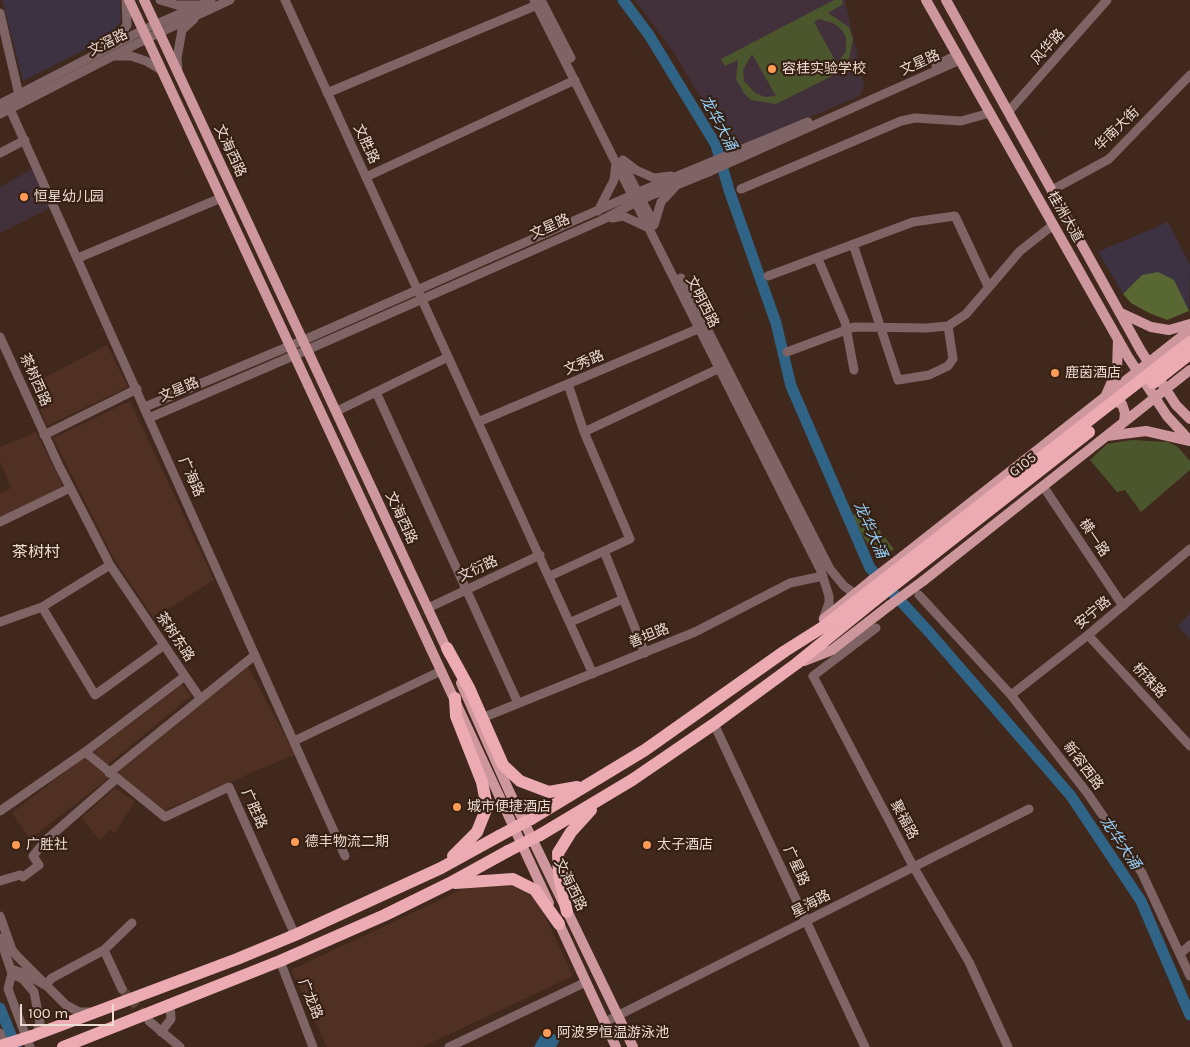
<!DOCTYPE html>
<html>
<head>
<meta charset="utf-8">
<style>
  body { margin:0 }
  #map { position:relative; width:1190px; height:1047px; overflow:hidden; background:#41281c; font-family:Karla,sans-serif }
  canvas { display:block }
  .scale { position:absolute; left:20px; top:1004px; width:94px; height:22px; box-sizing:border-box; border:2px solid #ecdbd3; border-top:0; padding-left:6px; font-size:15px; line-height:18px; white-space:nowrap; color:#ecdbd3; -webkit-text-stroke:4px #361f13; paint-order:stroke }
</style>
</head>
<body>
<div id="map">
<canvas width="1190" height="1047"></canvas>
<div class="scale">100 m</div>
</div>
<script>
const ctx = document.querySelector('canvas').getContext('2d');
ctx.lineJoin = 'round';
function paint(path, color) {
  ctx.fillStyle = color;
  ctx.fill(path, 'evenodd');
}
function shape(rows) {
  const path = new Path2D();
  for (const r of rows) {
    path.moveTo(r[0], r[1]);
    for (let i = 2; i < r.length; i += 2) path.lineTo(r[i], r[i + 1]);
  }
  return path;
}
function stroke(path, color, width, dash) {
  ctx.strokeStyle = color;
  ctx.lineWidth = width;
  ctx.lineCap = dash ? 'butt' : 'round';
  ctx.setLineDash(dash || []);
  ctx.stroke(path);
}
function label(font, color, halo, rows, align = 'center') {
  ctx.font = font + ' Karla,"Noto Sans SC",sans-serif';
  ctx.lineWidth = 4.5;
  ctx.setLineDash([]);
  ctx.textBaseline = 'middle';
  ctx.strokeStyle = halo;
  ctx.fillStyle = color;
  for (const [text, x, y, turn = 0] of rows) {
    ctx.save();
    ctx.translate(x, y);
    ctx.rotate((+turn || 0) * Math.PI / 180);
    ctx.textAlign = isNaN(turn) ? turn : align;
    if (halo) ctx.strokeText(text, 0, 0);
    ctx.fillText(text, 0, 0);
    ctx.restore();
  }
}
paint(shape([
  [2,0,120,0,121,20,110,37,23,81],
  [1168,222,1190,265,1189,311,1142,275,1123,294,1098,252],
  [1190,613,1190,639,1178,626]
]), '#3d3241');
paint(shape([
  [107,345,128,387,47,426,30,385],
  [130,401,214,580,154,618,114,559,53,438],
  [36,432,63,486,0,518,0,494,11,488,0,461,0,447],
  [248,667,296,756,291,756,163,811,116,772],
  [182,684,191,696,107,765,93,752],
  [84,757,109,778,30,839,12,813],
  [115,788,135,801,115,833,109,830,100,840,81,818],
  [482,880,507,883,537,899,573,976,422,1047,327,1047,291,970]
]), '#4f3022');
paint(shape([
  [635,0,845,0,864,86,860,96,732,150,674,53],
  [34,168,52,207,0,233,0,187]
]), '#42313a');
paint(shape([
  [834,0,842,0,843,4,828,13,849,27,853,39,849,59,842,71,776,104,751,100,744,93,736,79,738,60,725,66,721,59],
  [819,19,833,23,841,29,846,37,846,51,837,64,814,22],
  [752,54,776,96,765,97,755,93,744,81,743,70],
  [1132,440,1168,442,1178,447,1190,461,1190,470,1141,512,1125,490,1117,492,1090,460,1107,444],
  [861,507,894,549,878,560,851,517]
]), '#4b562d');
paint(shape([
  [1158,272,1174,280,1189,311,1167,320,1149,313,1131,303,1123,294,1142,275]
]), '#596733');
paint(shape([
  [544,1029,561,1038,556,1047,534,1047]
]), '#2f6486');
stroke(shape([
  [623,0,649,35,716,145,729,190,776,323,791,386,870,568,929,632,1071,796,1141,901,1190,1015],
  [0,1008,16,1047]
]), '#2f6486', 11);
stroke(shape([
  [122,989,147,1019]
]), '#5b4337', 9, [9, 4.5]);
stroke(shape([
  [160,0,177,5,196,5],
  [285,0,593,674],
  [534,0,821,571,829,596,829,603,823,619],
  [541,0,571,58],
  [0,13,19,95],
  [114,43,127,25,126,0],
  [115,56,131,56,146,61,161,70],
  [936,65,957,55],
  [178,71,177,58,182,30,194,19],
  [327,93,537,5],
  [0,104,143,30,211,0],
  [10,109,345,856],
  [1009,111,1107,0],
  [0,114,146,39,230,0],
  [0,153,25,140],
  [623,160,636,170,654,178,671,176],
  [622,162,654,224],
  [366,177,575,80],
  [741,189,901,121,915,118,961,121,990,113],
  [1052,190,1109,159,1190,75],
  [598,211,614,180,616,163],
  [612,218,623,216,649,228],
  [654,225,661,202,675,187],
  [853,244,898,380,929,375,948,366,953,359,948,326],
  [78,258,221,198],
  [818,259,845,322,854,370],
  [768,276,913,222,955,216,988,286],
  [681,278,830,569,844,586,855,594],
  [0,337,59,466,110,565,185,676,85,752,0,811],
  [787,352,854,327,926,328,948,326,966,314,1020,251,1053,225],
  [376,392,518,703],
  [145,407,304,340,639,192,808,122],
  [337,411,448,357],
  [149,418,309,349,602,220,642,199,711,171,960,60],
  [478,422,700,328],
  [584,432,720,368],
  [44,435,137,389],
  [1043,486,1123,606],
  [0,522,70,488],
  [604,551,645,653],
  [550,576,630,539,584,432,568,384],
  [919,595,1011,695,1088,794,1142,873,1190,976],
  [42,607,95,695,164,645],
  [428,608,540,555],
  [0,622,42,607,110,565],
  [571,622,623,599],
  [876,628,813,676,913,866,969,962,1008,1047],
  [1088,635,1190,746],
  [185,676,200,698],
  [1011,695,1088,635,1190,549],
  [482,718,695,632,790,583,823,576],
  [714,724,865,1047],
  [294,741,441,671],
  [85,752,165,817,229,787,295,935],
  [109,773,255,655],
  [0,881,20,875,23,877,39,865,33,856,46,840,116,779],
  [0,916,12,950,17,956,66,1005,79,1012,91,1012],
  [0,938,12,973,8,989,30,1047],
  [104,950,122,989],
  [1180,954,1190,945],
  [280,961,313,1047],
  [11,969,26,974,45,985,52,978,104,950,132,923],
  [14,975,23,979,34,992,40,1023,36,1035],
  [149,1021,180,1047],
  [605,1022,1029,809],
  [161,1032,171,1019,170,1004],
  [0,1033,5,1047],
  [449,1047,586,982]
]), '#7f6466', 9);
stroke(shape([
  [129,0,549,903],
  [144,0,449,654],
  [926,0,1128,357,1167,416,1190,441],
  [946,0,1141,351,1176,405,1190,419],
  [1121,313,1151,327,1169,330,1190,324],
  [1106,395,1117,370,1118,339],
  [1110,400,1122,404,1125,413,1124,422],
  [1107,436,1146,431,1190,441],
  [903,556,1190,330],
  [923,581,1190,370],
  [824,619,872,580],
  [804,661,832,650,890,605],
  [461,683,509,791,633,1047],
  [557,919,616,1047]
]), '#cd979d', 10);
stroke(shape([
  [447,648,469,688,503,765,520,781,549,792,577,787],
  [531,819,645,750,785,651,823,627],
  [540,835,632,780,714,724,796,664,875,600],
  [453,856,477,832,487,807,482,782,456,716,455,698],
  [455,883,513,879,535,890,559,924],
  [567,912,559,876,558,853,571,832,591,810],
  [32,1036,237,959,295,935,441,868,499,836],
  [63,1047,280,961,385,915,450,883,508,851]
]), '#ecaab2', 12);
stroke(shape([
  [872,580,903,556],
  [890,605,923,581]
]), '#cd979d', 10);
stroke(shape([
  [1153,383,1190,354],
  [875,600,1089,432],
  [823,627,1190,342],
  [499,836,531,819],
  [508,851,540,835],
  [0,1046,32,1036]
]), '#ecaab2', 12);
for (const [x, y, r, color] of [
  [772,69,5,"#fe9c57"],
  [24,197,5,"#fe9c57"],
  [1055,373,5,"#fe9c57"],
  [457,807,5,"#fe9c57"],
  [295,842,5,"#fe9c57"],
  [16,845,5,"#fe9c57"],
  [647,845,5,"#fe9c57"],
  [547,1033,5,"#fe9c57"]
]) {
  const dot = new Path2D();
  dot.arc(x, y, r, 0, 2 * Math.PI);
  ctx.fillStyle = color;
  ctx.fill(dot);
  stroke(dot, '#361f13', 2);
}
label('14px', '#ecdbd3', '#361f13', [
  ["文滘路",108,43,-27],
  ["风华路",1048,47,-48],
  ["文星路",920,63,-24],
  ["华南大街",1117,129,-44],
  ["文胜路",366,144,65],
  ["文海西路",230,151,65],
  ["桂洲大道",1065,217,60],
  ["文星路",550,227,-24],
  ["文明西路",702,302,63],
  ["文秀路",584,363,-23],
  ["茶树西路",35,380,66],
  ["文星路",179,390,-23],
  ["G105",1023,465,-38],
  ["广海路",191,477,66],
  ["文海西路",401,518,65],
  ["横一路",1094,538,56],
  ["文衍路",478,569,-25],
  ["安宁路",1093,613,-40],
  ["善坦路",649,636,-22],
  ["茶树东路",175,637,56],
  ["桥珠路",1149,681,47],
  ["新容西路",1083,766,53],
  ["广胜路",254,809,66],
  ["聚福路",904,820,62],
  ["广星路",796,866,65],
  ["文海西路",570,885,64],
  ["星海路",811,904,-28],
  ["广龙路",310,999,68]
]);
label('14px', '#ecdbd3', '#361f13', [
  ["容桂实验学校",782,69],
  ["恒星幼儿园",34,197],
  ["鹿茵酒店",1065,373],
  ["城市便捷酒店",467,807],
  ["德丰物流二期",305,842],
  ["广胜社",26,845],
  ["太子酒店",657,845],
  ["阿波罗恒温游泳池",557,1033]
], 'left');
label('italic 15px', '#93d1fa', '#361f13', [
  ["龙华大涌",718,123,62],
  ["龙华大涌",870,530,66],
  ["龙华大涌",1120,843,56]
]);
label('16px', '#ecdbd3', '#361f13', [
  ["茶树村",36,552]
]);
</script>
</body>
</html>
